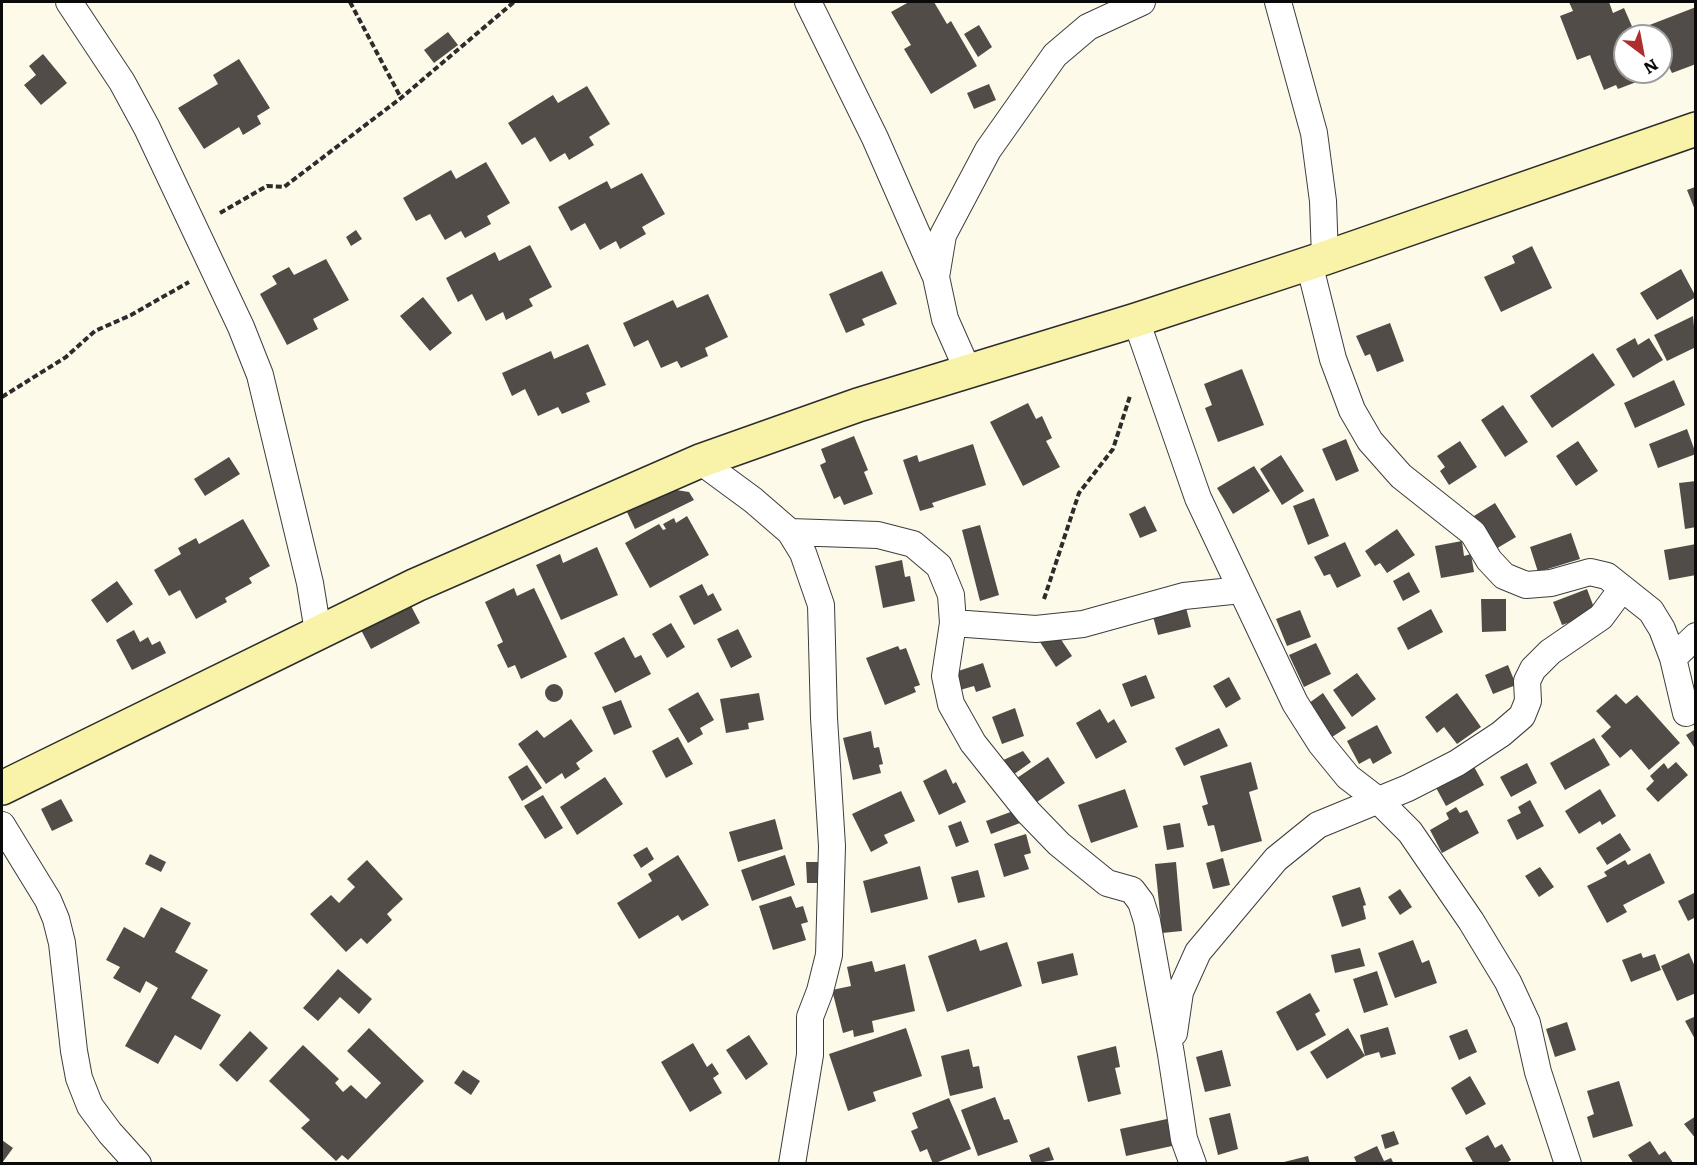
<!DOCTYPE html>
<html>
<head>
<meta charset="utf-8">
<style>
  body { margin:0 }
  #map { position:relative; width:1697px; height:1165px; overflow:hidden; background:#fdfae9; font-family:Literata,serif }
  canvas { display:block }
  .frame { position:absolute; inset:0; border:3px solid #0a0a0a; pointer-events:none }
  .north { position:absolute; left:1613px; top:24px; width:60px; height:60px; box-sizing:border-box; background:#fff; border:2px solid #9d9d9d; border-radius:50%; rotate:148deg; font-size:16px; font-weight:700; line-height:24px; text-align:center; color:#0a0a0a }
  .north::after { content:''; display:block; margin:auto; width:21px; height:27px; background:#ae2e2e; clip-path:polygon(50% 0,100% 100%,50% 72%,0 100%) }
</style>
</head>
<body>
<div id="map">
<canvas width="1697" height="1165"></canvas>
<div class="frame"></div>
<div class="north">N</div>
</div>
<script>
const ctx = document.querySelector('canvas').getContext('2d');
ctx.lineJoin = 'round';
function paint(path, color) {
  ctx.fillStyle = color;
  ctx.fill(path, 'evenodd');
}
function shape(rows) {
  const path = new Path2D();
  for (const r of rows) {
    if (r.length === 3) {
      path.moveTo(r[0] + r[2], r[1]);
      path.arc(r[0], r[1], r[2], 0, 2 * Math.PI);
      continue;
    }
    path.moveTo(r[0], r[1]);
    for (let i = 2; i < r.length; i += 2) path.lineTo(r[i], r[i + 1]);
  }
  return path;
}
function stroke(path, color, width, dash) {
  ctx.strokeStyle = color;
  ctx.lineWidth = width;
  ctx.lineCap = dash ? 'butt' : 'round';
  ctx.setLineDash(dash || []);
  ctx.stroke(path);
}
paint(shape([
  [909,2,934,2,947,24,951,21,977,66,931,94,904,49,911,45,891,12],
  [1569,2,1609,2,1613,13,1624,8,1634,31,1696,7,1696,64,1672,73,1668,65,1661,67,1661,36,1625,36,1625,72,1649,72,1638,77,1639,81,1618,89,1616,85,1604,90,1590,55,1577,60,1560,16,1573,11],
  [979,25,992,47,978,57,964,34],
  [448,32,458,45,434,63,424,50],
  [43,54,67,83,41,105,24,85,36,75,29,66],
  [239,59,270,108,257,116,261,124,243,135,239,127,204,149,178,108,218,84,213,75],
  [989,84,996,100,974,109,967,93],
  [587,86,610,124,589,137,594,145,569,160,565,153,550,162,535,137,522,145,508,123,553,95,558,103],
  [486,162,510,203,487,216,491,224,465,238,461,231,445,240,430,214,416,221,403,198,451,170,456,179],
  [642,173,665,214,642,227,646,234,620,249,616,241,600,250,585,223,571,231,558,207,607,181,611,189],
  [1695,187,1695,210,1687,190],
  [356,230,362,239,351,246,346,237],
  [530,245,552,287,529,299,533,306,506,320,503,312,486,321,472,294,458,302,446,278,495,252,499,261],
  [1532,246,1552,288,1501,312,1484,277,1515,263,1512,256],
  [326,259,349,300,313,319,318,329,287,345,260,294,277,284,272,276,289,267,294,275],
  [1681,269,1696,297,1657,320,1640,293],
  [882,271,897,304,862,319,865,325,846,333,829,294],
  [708,294,728,337,705,348,708,356,681,368,677,361,661,368,648,340,634,347,623,323,673,300,677,308],
  [423,297,452,333,430,351,400,316],
  [1693,316,1696,347,1667,361,1654,335],
  [1390,323,1404,361,1377,372,1370,354,1365,356,1356,336],
  [1635,338,1638,345,1649,338,1663,360,1633,378,1616,349],
  [588,344,606,385,586,393,590,402,562,414,558,407,538,416,525,389,512,396,502,373,551,351,554,359],
  [1593,353,1615,385,1552,428,1530,396],
  [1242,369,1264,425,1218,442,1205,408,1212,405,1204,384],
  [1674,380,1685,405,1635,428,1624,403],
  [1028,403,1036,419,1042,416,1052,438,1046,441,1060,467,1023,486,990,422],
  [1503,405,1528,442,1505,457,1481,420],
  [1687,429,1696,454,1658,468,1649,444],
  [854,436,868,470,864,472,873,494,844,505,840,496,834,499,820,465,826,462,821,449],
  [1346,439,1359,471,1336,481,1322,449],
  [1460,441,1477,467,1449,485,1440,471,1445,467,1437,456],
  [1578,441,1598,471,1576,486,1556,456],
  [973,444,986,485,932,503,934,507,920,511,903,460,917,455,919,462],
  [1281,455,1304,491,1282,505,1260,469],
  [229,457,240,474,205,496,194,479],
  [1254,466,1270,491,1233,514,1217,488],
  [1696,481,1696,527,1685,529,1679,483],
  [676,490,689,492,694,500,635,529,627,512],
  [1314,498,1329,536,1308,545,1293,506],
  [1495,503,1516,537,1494,550,1474,516],
  [1145,506,1157,531,1140,538,1129,514],
  [687,516,709,555,650,588,625,543,659,524,663,530,666,529,663,524,674,518,676,523],
  [243,519,270,566,249,578,252,583,225,598,227,602,196,619,180,590,169,596,154,570,181,554,178,548,196,538,199,544],
  [980,525,999,595,980,601,962,530],
  [1397,529,1415,555,1387,573,1380,563,1375,566,1365,551],
  [1571,533,1580,559,1538,572,1530,547],
  [1462,541,1464,556,1471,554,1474,572,1441,578,1435,546],
  [1345,542,1361,576,1337,588,1330,574,1324,576,1314,557],
  [1696,544,1696,575,1669,580,1664,550],
  [597,547,618,595,561,620,536,565,560,554,563,563],
  [902,560,905,577,910,576,915,601,883,608,875,566],
  [1409,572,1420,592,1403,601,1393,581],
  [117,581,133,604,107,623,91,600],
  [702,584,708,596,713,593,722,610,694,625,679,596],
  [514,588,517,596,534,588,567,657,521,679,515,665,508,668,497,645,503,642,485,602],
  [1587,589,1596,613,1562,625,1553,602],
  [1481,599,1506,599,1506,631,1482,632],
  [1184,600,1191,627,1158,635,1151,609],
  [410,604,420,623,371,649,361,630],
  [1431,609,1443,632,1408,650,1397,628],
  [1300,610,1311,637,1287,646,1276,619],
  [671,623,685,647,667,658,652,634],
  [738,629,752,657,731,668,717,639],
  [134,630,140,642,148,637,152,645,160,641,166,653,132,670,116,640],
  [1056,632,1072,656,1056,667,1040,642],
  [624,637,635,658,641,655,651,674,615,693,594,653],
  [1316,643,1331,674,1304,687,1289,655],
  [898,646,900,650,906,648,920,685,914,687,916,692,885,705,866,658],
  [983,663,991,687,976,692,974,686,960,690,955,672],
  [1508,665,1516,685,1493,694,1485,675],
  [1357,673,1376,699,1352,717,1333,690],
  [1146,675,1155,698,1131,707,1122,684],
  [1229,677,1241,699,1226,708,1213,686],
  [554,693,9],
  [698,692,714,720,700,728,703,734,688,743,668,709],
  [759,693,764,720,748,723,749,729,726,733,720,699],
  [1323,693,1346,728,1332,737,1309,703],
  [1457,693,1481,727,1457,744,1444,727,1437,733,1425,717],
  [1616,694,1626,704,1637,695,1680,743,1649,770,1631,749,1620,758,1601,736,1611,727,1596,711],
  [621,700,632,727,614,735,602,707],
  [1015,708,1024,736,1002,744,992,717],
  [1100,709,1108,723,1114,719,1127,742,1096,759,1076,723],
  [571,719,593,751,576,763,580,769,565,779,562,773,546,784,518,744,537,730,544,738],
  [1377,725,1392,753,1373,764,1370,758,1359,764,1347,741],
  [1219,728,1228,746,1184,766,1175,748],
  [1696,729,1696,750,1686,735],
  [871,731,874,748,879,747,883,764,879,765,881,773,853,780,843,738],
  [678,737,693,764,666,778,652,751],
  [1594,738,1610,765,1565,790,1550,763],
  [1023,751,1031,762,1010,777,999,762],
  [1048,757,1065,783,1034,804,1017,778],
  [1251,762,1258,789,1249,792,1262,841,1221,852,1214,825,1208,826,1202,806,1208,804,1200,776],
  [1676,762,1688,775,1658,802,1646,789,1654,781,1650,776,1664,763,1668,769],
  [1472,763,1484,785,1446,806,1434,784],
  [1527,763,1537,783,1511,797,1500,777],
  [527,765,542,788,522,801,508,777],
  [946,769,953,784,956,782,966,802,939,815,923,781],
  [605,777,623,804,577,835,560,807],
  [1125,789,1138,827,1091,843,1078,805],
  [1600,789,1616,816,1602,825,1600,821,1579,834,1565,811],
  [901,791,915,821,884,835,888,843,871,852,852,814],
  [543,795,563,828,545,839,524,806],
  [61,799,73,821,52,831,41,809],
  [1530,800,1544,826,1517,840,1507,820,1521,813,1518,807],
  [1456,807,1460,813,1467,810,1479,833,1442,853,1430,830,1449,819,1446,813],
  [1016,810,1020,823,991,834,986,821],
  [775,819,783,849,738,862,729,832],
  [961,821,969,842,956,847,948,826],
  [1180,823,1184,847,1167,850,1163,826],
  [1620,833,1631,850,1607,865,1596,848],
  [1026,834,1031,853,1024,855,1029,869,1004,877,994,844],
  [647,847,654,859,641,868,633,855],
  [1650,853,1665,883,1623,905,1627,912,1607,923,1587,886,1607,876,1604,872,1625,860,1628,865],
  [150,854,166,862,161,872,145,864],
  [678,855,709,905,682,921,678,915,639,939,617,903,652,881,648,874],
  [785,855,795,885,752,901,741,870],
  [1223,858,1230,885,1213,889,1206,863],
  [367,860,403,899,387,914,392,920,367,944,361,938,346,952,310,914,331,895,339,903,355,887,347,879],
  [806,862,818,862,819,883,807,883],
  [1176,862,1182,931,1162,933,1155,864],
  [920,866,928,899,871,913,863,881],
  [1540,867,1554,887,1539,897,1525,876],
  [978,870,985,897,958,903,951,877],
  [1360,887,1366,905,1363,906,1366,919,1342,927,1332,896],
  [1400,889,1412,907,1400,915,1388,897],
  [1696,892,1696,917,1688,921,1678,901],
  [791,896,796,908,803,906,808,922,801,924,806,940,773,950,759,906],
  [161,907,191,923,175,952,208,970,191,998,221,1015,201,1050,175,1035,158,1064,125,1046,158,988,146,981,140,993,113,978,120,967,106,960,124,927,144,938],
  [976,939,980,951,1007,942,1022,986,947,1012,928,956],
  [1413,940,1422,963,1429,960,1437,983,1395,998,1378,953],
  [1360,948,1365,966,1335,973,1331,955],
  [1073,953,1078,975,1042,984,1037,962],
  [1641,953,1643,958,1655,954,1661,970,1631,982,1622,960],
  [1689,953,1696,969,1696,993,1677,1001,1661,966],
  [872,961,875,972,905,964,915,1011,872,1021,874,1032,854,1037,853,1030,843,1033,832,990,851,986,847,967],
  [338,969,372,999,359,1014,340,997,318,1021,303,1008],
  [1377,971,1388,1005,1364,1013,1353,979],
  [1310,993,1320,1011,1315,1014,1326,1035,1297,1051,1276,1012],
  [1696,1016,1696,1041,1685,1021],
  [1567,1022,1576,1050,1555,1057,1546,1029],
  [1388,1027,1396,1054,1381,1058,1379,1052,1365,1056,1360,1035],
  [369,1028,424,1081,348,1160,342,1155,336,1161,301,1128,310,1120,269,1081,303,1045,339,1079,335,1083,343,1092,351,1085,366,1099,381,1083,347,1051],
  [906,1028,922,1076,873,1092,876,1101,848,1111,829,1054],
  [1348,1028,1365,1056,1327,1079,1310,1052],
  [1467,1029,1477,1052,1459,1060,1449,1036],
  [250,1031,268,1048,237,1082,219,1065],
  [749,1035,768,1064,746,1080,726,1050],
  [693,1043,707,1067,712,1063,719,1074,713,1078,722,1093,690,1112,661,1062],
  [1116,1046,1120,1067,1115,1068,1121,1094,1088,1102,1077,1056],
  [969,1049,973,1067,979,1066,983,1088,950,1096,941,1056],
  [1222,1050,1231,1086,1205,1092,1196,1057],
  [463,1070,480,1081,471,1095,454,1083],
  [1470,1076,1486,1104,1466,1115,1451,1088],
  [1619,1081,1633,1126,1593,1138,1587,1117,1594,1114,1587,1091],
  [995,1097,1004,1120,1009,1119,1018,1142,978,1156,961,1110],
  [949,1098,971,1149,933,1164,927,1149,920,1152,911,1131,918,1128,912,1113],
  [1230,1113,1238,1149,1218,1155,1209,1118],
  [1696,1116,1696,1139,1684,1124],
  [1167,1119,1172,1146,1126,1156,1120,1129],
  [1394,1131,1399,1144,1385,1149,1381,1135],
  [1488,1135,1495,1148,1502,1144,1511,1160,1505,1164,1474,1164,1465,1148],
  [2,1140,13,1148,2,1163],
  [1650,1141,1659,1155,1665,1151,1674,1164,1634,1164,1628,1155],
  [1377,1146,1384,1161,1391,1158,1394,1164,1357,1164,1354,1157],
  [1049,1147,1054,1160,1032,1164,1029,1155],
  [1308,1156,1310,1164,1280,1164,1280,1163]
]), '#524c48');
const street = shape([
  [69,2,122,82,147,128,241,327,260,375,310,583,318,632],
  [808,2,875,138,936,277,945,319,968,371],
  [1278,2,1314,133,1323,201,1325,258],
  [1309,263,1333,359,1352,410,1370,441,1401,476,1473,533,1489,560,1504,576,1526,585,1551,583,1590,572,1607,576,1651,611,1662,629,1673,658,1686,713],
  [936,277,943,235,988,150,1055,55,1088,27,1142,2],
  [1136,320,1198,498,1295,703,1321,744,1348,777,1378,800,1410,832,1471,921,1508,982,1527,1023,1538,1072,1568,1164],
  [700,461,753,500,790,532,803,553,821,605,824,718,832,846,829,955,820,991,810,1017,810,1055,792,1164],
  [790,532,878,535,913,544,939,566,951,595,953,623,945,676,951,704,973,743,1028,812,1059,844,1107,883,1132,890,1141,902,1147,921,1171,1054,1184,1139,1193,1164],
  [953,623,1036,629,1083,624,1184,596,1241,590],
  [1673,658,1696,636],
  [2,825,48,900,56,919,62,943,74,1051,79,1078,90,1106,110,1133,138,1164],
  [1174,1033,1180,992,1198,952,1276,859,1318,825,1408,788,1457,763,1501,734,1522,716,1528,701,1527,681,1533,669,1550,652,1601,617,1621,590]
]);
const secondary = shape([
  [2,788,416,585,700,461,858,405,1136,320,1325,258,1696,129]
]);
stroke(street, '#3d3d3d', 28);
stroke(secondary, '#2c2c2c', 36);
stroke(shape([
  [350,2,401,98],
  [220,213,267,186,284,187,401,98,514,2],
  [2,397,66,357,95,331,131,315,189,282],
  [1044,599,1079,493,1113,449,1130,396]
]), '#2c2c2c', 4, [6, 3]);
stroke(street, '#fff', 26);
stroke(secondary, '#f9f3a9', 33);
</script>
</body>
</html>
